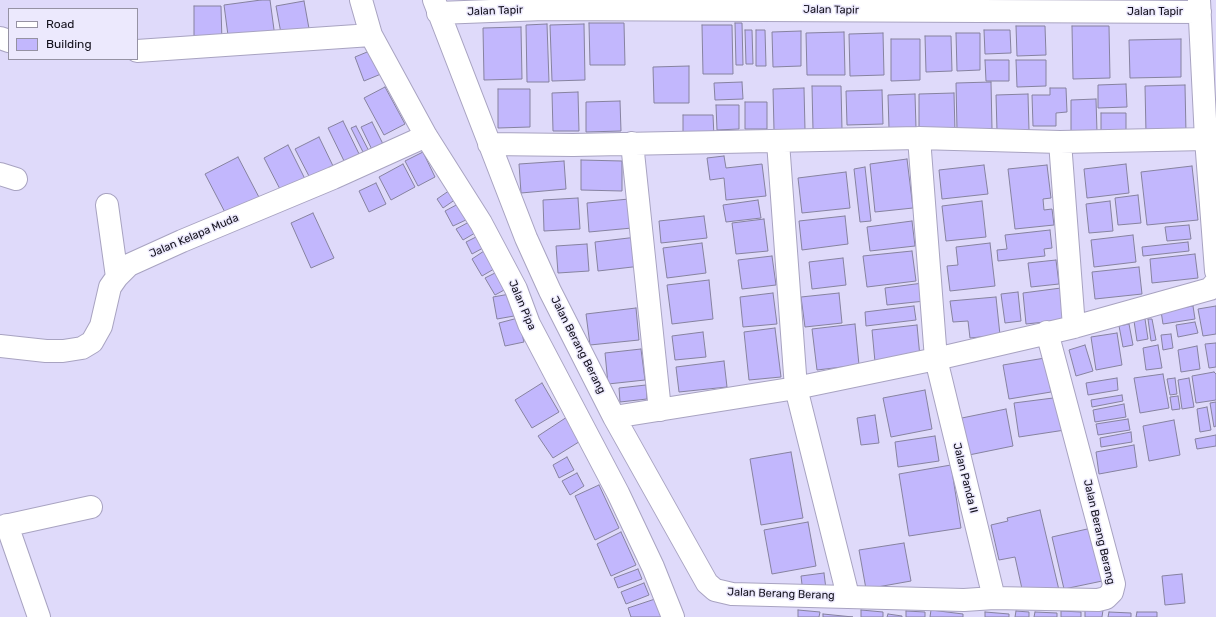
<!DOCTYPE html>
<html>
<head>
<meta charset="utf-8">
<style>
  body { margin:0 }
  #map { position:relative; width:1216px; height:617px; overflow:hidden; background:#dfdafa; font-family:Rubik,sans-serif }
  canvas { display:block }
  .legend { position:absolute; left:8px; top:8px; width:130px; height:52px; box-sizing:border-box; background:#ece9fd; border:1px solid #9592a3; margin:0; padding:5px 7px; list-style:none; font-size:12px; color:#12101b }
  .legend li { display:flex; align-items:center; gap:8px; height:20px }
  .legend b { width:20px; border:1px solid #9592a3 }
</style>
</head>
<body>
<div id="map">
<canvas width="1216" height="617"></canvas>
<ul class="legend">
<li><b style="height:5px;background:#fff"></b>Road</li>
<li><b style="height:11px;background:#c2b7fd"></b>Building</li>
</ul>
</div>
<script>
const ctx = document.querySelector('canvas').getContext('2d');
ctx.lineJoin = 'round';
function paint(path, color) {
  ctx.fillStyle = color;
  ctx.fill(path, 'evenodd');
}
function shape(rows) {
  const path = new Path2D();
  for (const r of rows) {
    path.moveTo(r[0], r[1]);
    for (let i = 2; i < r.length; i += 2) path.lineTo(r[i], r[i + 1]);
  }
  return path;
}
function stroke(path, color, width, dash) {
  ctx.strokeStyle = color;
  ctx.lineWidth = width;
  ctx.lineCap = dash ? 'butt' : 'round';
  ctx.setLineDash(dash || []);
  ctx.stroke(path);
}
function label(font, color, halo, rows, align = 'center') {
  ctx.font = font + ' Rubik,sans-serif';
  ctx.lineWidth = 3;
  ctx.setLineDash([]);
  ctx.textBaseline = 'middle';
  ctx.strokeStyle = halo;
  ctx.fillStyle = color;
  for (const [text, x, y, turn = 0] of rows) {
    ctx.save();
    ctx.translate(x, y);
    ctx.rotate((+turn || 0) * Math.PI / 180);
    ctx.textAlign = isNaN(turn) ? turn : align;
    if (halo) ctx.strokeText(text, 0, 0);
    ctx.fillText(text, 0, 0);
    ctx.restore();
  }
}
const building = shape([
  [261,0,270,0,275,37,229,43,224,5,261,0],
  [304,1,310,34,282,39,276,6,304,1],
  [194,6,221,6,222,43,194,43,194,6],
  [589,23,624,23,625,65,590,65,589,23],
  [735,23,742,23,743,65,736,65,735,23],
  [547,24,549,82,527,82,526,25,547,24],
  [584,24,585,80,552,81,550,25,584,24],
  [702,25,732,25,733,74,703,74,702,25],
  [1016,26,1045,26,1046,55,1017,56,1016,26],
  [1072,26,1109,26,1110,78,1073,79,1072,26],
  [521,27,522,79,484,80,483,28,521,27],
  [745,30,752,30,753,64,746,64,745,30],
  [756,30,765,30,766,66,756,66,756,30],
  [984,30,1010,30,1011,53,985,54,984,30],
  [801,31,801,66,773,67,772,32,801,31],
  [844,32,845,75,807,75,806,33,844,32],
  [883,33,884,75,850,76,849,34,883,33],
  [956,33,980,33,980,70,957,71,956,33],
  [925,36,951,36,952,71,926,72,925,36],
  [891,39,920,39,920,80,891,81,891,39],
  [1181,39,1181,77,1130,78,1129,40,1181,39],
  [372,50,381,74,364,81,355,57,372,50],
  [985,60,1009,60,1009,81,986,81,985,60],
  [1016,60,1046,60,1046,86,1017,87,1016,60],
  [689,66,689,103,654,103,653,67,689,66],
  [742,82,743,99,715,100,714,83,742,82],
  [991,82,992,129,957,130,956,83,991,82],
  [1126,84,1127,107,1098,108,1098,85,1126,84],
  [1185,85,1186,133,1146,133,1145,86,1185,85],
  [812,86,841,86,842,130,813,130,812,86],
  [385,87,405,124,384,135,364,98,385,87],
  [804,88,805,130,774,130,773,89,804,88],
  [1050,88,1066,88,1067,112,1056,113,1056,126,1033,126,1032,95,1050,95,1050,88],
  [498,89,530,89,530,127,498,128,498,89],
  [882,90,883,124,847,125,846,91,882,90],
  [578,92,579,131,553,131,552,93,578,92],
  [954,93,955,132,919,133,919,94,954,93],
  [915,94,916,128,889,129,888,95,915,94],
  [1028,94,1029,130,997,131,996,95,1028,94],
  [1096,99,1097,132,1071,132,1071,100,1096,99],
  [620,101,621,131,586,132,586,102,620,101],
  [745,102,767,102,767,129,745,129,745,102],
  [716,105,739,105,739,129,717,130,716,105],
  [1101,113,1126,113,1126,136,1101,137,1101,113],
  [683,115,713,115,714,137,683,138,683,115],
  [343,121,362,160,347,167,328,128,343,121],
  [372,122,387,152,376,158,361,127,372,122],
  [356,126,372,157,367,160,351,128,356,126],
  [319,137,334,168,311,180,295,149,319,137],
  [288,145,307,183,283,195,264,158,288,145],
  [423,152,435,177,418,186,405,161,423,152],
  [724,156,726,168,762,164,766,196,726,200,724,178,710,180,707,158,724,156],
  [238,157,262,203,229,220,205,174,238,157],
  [907,159,913,208,875,212,870,164,907,159],
  [581,160,622,161,622,191,581,190,581,160],
  [564,161,566,189,521,193,519,164,564,161],
  [403,164,415,187,391,200,379,177,403,164],
  [1126,164,1129,193,1087,198,1084,169,1126,164],
  [984,165,988,194,942,199,939,170,984,165],
  [1047,165,1051,198,1043,199,1044,210,1052,209,1054,225,1015,229,1008,169,1047,165],
  [1192,166,1198,220,1147,225,1141,172,1192,166],
  [865,167,871,221,860,222,854,169,865,167],
  [846,172,850,208,802,213,798,178,846,172],
  [376,183,386,204,369,212,359,191,376,183],
  [453,188,459,197,443,208,437,199,453,188],
  [1138,195,1141,223,1118,225,1115,198,1138,195],
  [578,198,580,229,544,231,543,200,578,198],
  [629,199,632,228,589,232,587,203,629,199],
  [758,200,761,218,726,222,723,205,758,200],
  [982,201,986,237,946,241,942,206,982,201],
  [1110,201,1113,231,1089,233,1086,204,1110,201],
  [460,203,468,219,453,226,445,211,460,203],
  [313,213,334,258,311,268,291,223,313,213],
  [704,216,707,238,661,243,659,221,704,216],
  [845,216,848,244,802,250,799,221,845,216],
  [764,219,768,251,736,254,732,223,764,219],
  [912,221,915,246,870,251,867,227,912,221],
  [469,222,475,233,463,240,456,229,469,222],
  [1189,225,1191,239,1167,241,1165,227,1189,225],
  [1050,230,1052,248,1044,249,1045,256,998,261,997,250,1007,249,1005,235,1050,230],
  [1133,235,1136,262,1094,267,1091,240,1133,235],
  [478,236,483,248,472,254,466,242,478,236],
  [637,237,641,266,598,271,595,242,637,237],
  [1188,242,1189,251,1143,256,1142,247,1188,242],
  [702,243,706,273,667,278,663,248,702,243],
  [990,243,995,286,950,291,947,266,958,265,956,247,990,243],
  [587,244,589,271,558,273,556,246,587,244],
  [484,251,494,269,482,276,472,259,484,251],
  [912,251,916,281,867,287,863,256,912,251],
  [1195,254,1198,278,1152,283,1150,259,1195,254],
  [772,256,776,285,742,289,738,260,772,256],
  [843,258,846,285,812,289,809,262,843,258],
  [1056,260,1059,284,1031,287,1028,263,1056,260],
  [1139,267,1142,294,1095,299,1092,272,1139,267],
  [497,272,506,289,495,295,485,278,497,272],
  [709,280,713,319,672,324,667,285,709,280],
  [923,283,925,301,887,305,885,288,923,283],
  [1061,288,1064,320,1026,324,1023,293,1061,288],
  [1018,292,1021,321,1005,323,1001,294,1018,292],
  [773,293,777,324,743,327,740,297,773,293],
  [839,293,842,323,805,327,801,297,839,293],
  [510,294,514,316,497,319,493,297,510,294],
  [996,297,1000,335,970,338,968,321,953,322,950,301,996,297],
  [914,306,916,320,866,326,865,312,914,306],
  [1193,306,1195,319,1163,324,1161,311,1193,306],
  [1216,306,1216,334,1203,336,1198,309,1216,306],
  [636,308,639,340,590,345,586,314,636,308],
  [518,318,524,342,505,346,499,323,518,318],
  [1145,319,1148,339,1137,341,1134,321,1145,319],
  [1148,319,1152,319,1156,340,1151,341,1148,319],
  [1195,322,1198,333,1178,337,1176,325,1195,322],
  [855,324,859,365,817,370,812,329,855,324],
  [1129,324,1133,345,1123,347,1119,326,1129,324],
  [917,325,920,357,875,362,872,330,917,325],
  [775,328,781,377,749,380,744,332,775,328],
  [703,332,706,357,675,360,672,336,703,332],
  [1117,333,1122,365,1096,370,1091,337,1117,333],
  [1171,334,1173,348,1163,350,1161,335,1171,334],
  [1216,343,1216,367,1209,368,1205,344,1216,343],
  [1085,345,1093,371,1076,376,1069,350,1085,345],
  [1158,345,1162,368,1146,370,1143,348,1158,345],
  [1197,346,1200,369,1181,372,1178,350,1197,346],
  [641,349,645,380,608,384,605,353,641,349],
  [1045,358,1051,392,1009,399,1003,365,1045,358],
  [724,361,727,387,679,392,676,367,724,361],
  [1214,372,1216,374,1216,400,1196,403,1192,376,1214,372],
  [1163,374,1169,408,1140,413,1134,378,1163,374],
  [1117,378,1118,390,1088,395,1086,383,1117,378],
  [1175,378,1177,394,1170,395,1167,379,1175,378],
  [1189,378,1194,407,1182,409,1178,380,1189,378],
  [542,383,559,412,532,428,515,400,542,383],
  [646,385,647,399,620,402,619,388,646,385],
  [925,390,932,429,891,437,883,398,925,390],
  [1122,395,1123,401,1092,407,1091,400,1122,395],
  [1178,396,1180,409,1172,410,1170,397,1178,396],
  [1061,397,1065,430,1019,437,1014,403,1061,397],
  [1216,402,1216,426,1214,427,1210,403,1216,402],
  [1124,404,1126,417,1095,422,1093,410,1124,404],
  [1207,407,1211,430,1200,432,1197,409,1207,407],
  [1006,409,1013,446,964,456,957,419,1006,409],
  [875,415,879,443,861,445,857,418,875,415],
  [567,417,582,440,553,458,538,436,567,417],
  [1128,419,1130,430,1098,435,1096,424,1128,419],
  [1174,420,1180,455,1149,461,1143,426,1174,420],
  [1131,432,1132,442,1101,447,1100,438,1131,432],
  [1216,435,1216,446,1197,449,1195,439,1216,435],
  [935,436,939,461,898,467,895,442,935,436],
  [1134,445,1137,467,1099,474,1096,452,1134,445],
  [791,452,803,518,761,525,750,459,791,452],
  [567,457,574,470,559,478,553,465,567,457],
  [951,465,961,528,909,536,899,474,951,465],
  [577,473,584,486,570,495,562,481,577,473],
  [599,485,619,528,595,540,575,496,599,485],
  [1040,510,1059,590,1024,598,1015,557,999,560,991,525,1008,521,1007,518,1040,510],
  [808,522,816,566,772,574,764,530,808,522],
  [1096,527,1107,580,1064,589,1052,537,1096,527],
  [621,532,636,565,611,576,597,544,621,532],
  [904,543,911,581,866,589,859,550,904,543],
  [638,569,642,579,618,588,614,578,638,569],
  [824,573,826,589,803,593,801,576,824,573],
  [1182,574,1185,603,1165,605,1162,576,1182,574],
  [644,583,649,595,626,604,621,592,644,583],
  [655,599,661,617,631,617,628,608,655,599],
  [1085,609,1103,610,1102,617,1085,617,1085,609],
  [798,610,820,612,819,617,798,617,798,610],
  [861,610,883,612,883,617,861,617,861,610],
  [931,610,963,614,963,617,930,617,931,610],
  [906,611,925,612,925,617,906,617,906,611],
  [1016,611,1029,612,1029,617,1015,617,1016,611],
  [1061,611,1081,612,1081,617,1061,617,1061,611],
  [985,612,1009,614,1009,617,985,617,985,612],
  [1035,612,1057,613,1057,617,1034,617,1035,612],
  [1109,612,1131,613,1131,617,1108,617,1109,612],
  [1137,612,1157,612,1157,617,1136,617,1137,612],
  [823,614,853,617,823,617,823,614],
  [888,614,902,616,902,617,887,617,888,614]
]);
paint(building, '#c2b7fd');
stroke(building, '#86829f', 1);
const minor = shape([
  [361,0,371,35,426,136,481,223,516,289,529,324,618,493,653,567,673,617],
  [434,0,526,238,550,291,614,417,707,583,715,590,732,594,964,600,994,598,1098,600,1106,598,1112,592,1114,584,1047,332],
  [1199,0,1206,139,1216,271],
  [438,13,544,9,1200,12],
  [0,38,9,41],
  [137,51,371,35],
  [919,138,936,359,994,598],
  [778,142,796,388,848,596],
  [1060,142,1074,327],
  [632,143,660,410],
  [489,144,573,145,919,138,1060,142,1206,139],
  [0,174,16,179],
  [107,205,117,277],
  [0,346,46,351,63,351,82,348,92,342,101,326,110,287,117,277,129,265,182,241,333,178,426,136],
  [614,417,796,388,936,359,1074,327,1210,289,1216,282],
  [7,525,39,617],
  [0,527,91,507]
]);
stroke(minor, '#a8a3c1', 24);
stroke(minor, '#fff', 22);
label('11px', '#12101b', '#ece9fd', [
  ["Jalan Tapir",831,10,1],
  ["Jalan Tapir",495,11,-2],
  ["Jalan Tapir",1155,12],
  ["Jalan Kelapa Muda",194,236,-23],
  ["Jalan Pipa",522,305,67],
  ["Jalan Berang Berang",578,345,63],
  ["Jalan Panda II",965,478,76],
  ["Jalan Berang Berang",1099,532,77],
  ["Jalan Berang Berang",781,594,2]
]);
</script>
</body>
</html>
